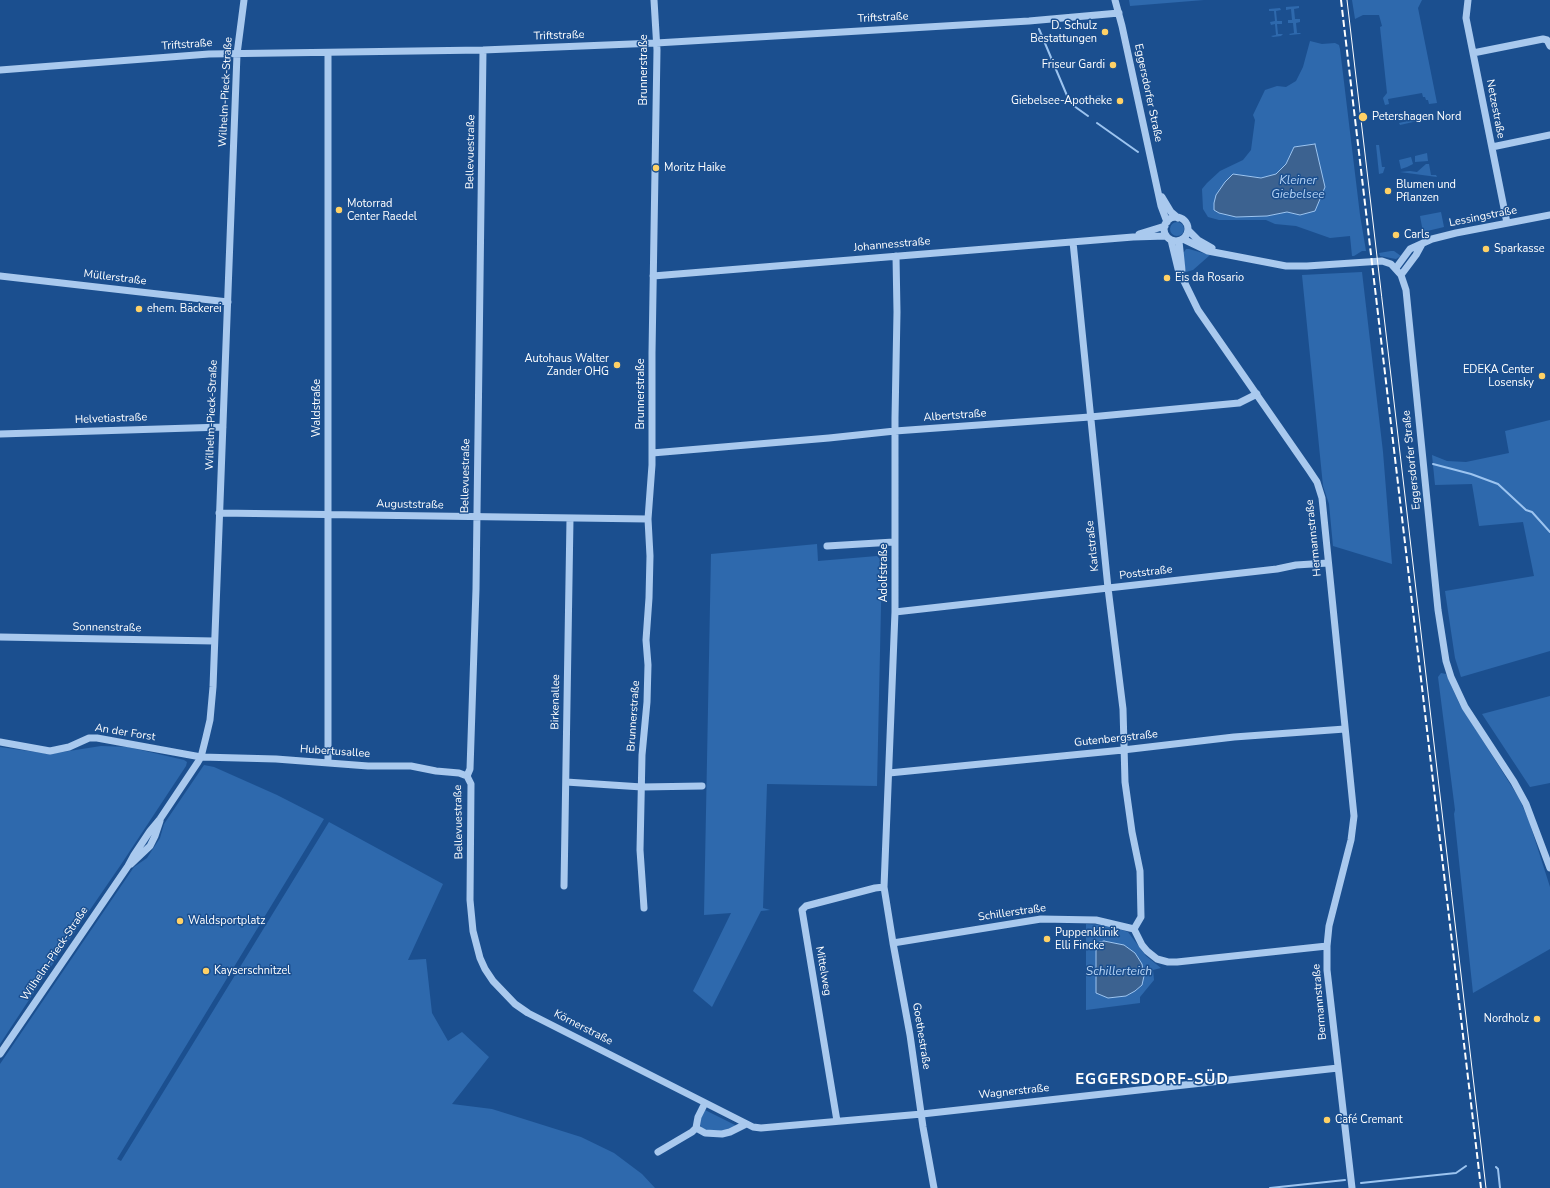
<!DOCTYPE html>
<html>
<head>
<meta charset="utf-8">
<style>
  body { margin:0 }
  canvas { display:block; background:#1b4f8f }
</style>
</head>
<body>
<canvas width="1550" height="1188"></canvas>
<script>
const ctx = document.querySelector('canvas').getContext('2d');
ctx.lineJoin = 'round';
function paint(path, color) {
  ctx.fillStyle = color;
  ctx.fill(path, 'evenodd');
}
function shape(rows) {
  const path = new Path2D();
  for (const r of rows) {
    if (r.length === 3) {
      path.moveTo(r[0] + r[2], r[1]);
      path.arc(r[0], r[1], r[2], 0, 2 * Math.PI);
      continue;
    }
    path.moveTo(r[0], r[1]);
    for (let i = 2; i < r.length; i += 2) path.lineTo(r[i], r[i + 1]);
  }
  return path;
}
function stroke(path, color, width, dash) {
  ctx.strokeStyle = color;
  ctx.lineWidth = width;
  ctx.lineCap = dash ? 'butt' : 'round';
  ctx.setLineDash(dash || []);
  ctx.stroke(path);
}
function label(font, color, halo, rows, align = 'center') {
  ctx.font = font + ' "Nunito Sans",sans-serif';
  ctx.lineWidth = 3;
  ctx.setLineDash([]);
  ctx.textBaseline = 'middle';
  ctx.strokeStyle = halo;
  ctx.fillStyle = color;
  for (const [text, x, y, turn = 0] of rows) {
    ctx.save();
    ctx.translate(x, y);
    ctx.rotate((+turn || 0) * Math.PI / 180);
    ctx.textAlign = isNaN(turn) ? turn : align;
    if (halo) ctx.strokeText(text, 0, 0);
    ctx.fillText(text, 0, 0);
    ctx.restore();
  }
}
paint(shape([
  [1129,0,1204,0,1130,6],
  [1352,0,1422,0,1418,8,1437,103,1429,104,1428,100,1426,100,1425,97,1423,97,1422,93,1388,99,1389,104,1385,105,1383,98,1387,93,1380,27,1382,26,1379,15,1363,15,1355,19],
  [1299,6,1299,8,1294,9,1295,19,1300,19,1300,22,1296,23,1297,33,1301,33,1300,34,1290,35,1289,34,1294,33,1293,23,1288,23,1288,20,1292,20,1291,9,1286,10,1286,7],
  [1280,8,1281,10,1276,11,1277,21,1282,21,1282,24,1277,24,1278,34,1283,34,1281,36,1273,37,1271,36,1276,35,1275,24,1271,25,1270,22,1275,21,1274,11,1269,11,1269,9],
  [1310,41,1322,44,1335,43,1339,45,1340,49,1360,215,1366,251,1362,251,1354,256,1352,256,1350,236,1330,238,1296,226,1275,224,1266,220,1219,220,1208,217,1203,209,1202,189,1207,183,1220,171,1243,160,1251,150,1255,120,1253,115,1265,90,1277,86,1286,87,1296,81,1303,67],
  [1315,145,1317,158,1315,211,1300,215,1287,212,1267,216,1236,217,1233,174,1261,178,1276,174,1286,164,1294,147],
  [1104,94,1105,98,1107,98,1106,104,1098,105,1096,96],
  [1425,117,1426,119,1400,125,1399,123],
  [1376,145,1379,145,1382,167,1385,167,1383,173,1379,174],
  [1427,153,1428,161,1415,162,1415,156],
  [1411,157,1413,164,1407,167,1401,169,1399,160],
  [1426,164,1429,164,1431,175,1436,175,1437,177,1400,172,1410,171,1417,172],
  [1441,212,1444,227,1423,232,1420,216],
  [1177,229,7],
  [1186,249,1189,249,1210,255,1193,270,1186,272,1182,252,1184,252],
  [1391,251,1394,251,1401,256,1396,259,1380,256,1379,253],
  [1362,272,1383,452,1392,564,1333,546,1329,504,1323,486,1302,275],
  [1550,420,1550,651,1461,677,1455,658,1445,591,1534,576,1523,522,1479,526,1472,484,1435,485,1432,455,1447,461,1466,462,1509,453,1505,431],
  [817,544,818,561,877,556,882,561,877,786,767,784,763,908,770,910,761,911,712,1007,693,991,731,913,704,915,711,554],
  [1441,673,1446,674,1459,703,1519,798,1529,821,1550,887,1550,949,1473,993,1454,814,1455,810,1438,677],
  [1550,696,1550,783,1530,787,1482,714],
  [101,746,128,747,184,760,187,762,186,766,120,866,50,968,0,1044,0,747,50,754],
  [204,765,214,767,277,795,324,819,117,1159,121,1161,329,822,443,884,408,960,426,959,432,1013,448,1041,462,1032,489,1057,452,1104,492,1109,581,1137,614,1153,642,1174,655,1188,0,1188,0,1064,134,867,147,858,160,838,164,824],
  [1086,924,1107,925,1128,932,1146,956,1161,968,1153,970,1154,980,1140,997,1140,1003,1086,1010],
  [705,1110,735,1125,733,1129,721,1131,703,1130,700,1125,701,1115]
]), '#2e69ad');
const water = shape([
  [1315,144,1325,187,1315,211,1300,215,1287,212,1267,216,1236,217,1219,213,1214,210,1214,203,1216,195,1225,182,1233,174,1261,178,1276,174,1286,164,1294,147,1315,144],
  [1104,941,1124,945,1135,953,1142,964,1144,976,1142,985,1135,991,1126,996,1108,998,1096,993,1096,943,1104,941]
]);
paint(water, '#3c6290');
stroke(water, '#9cc4f0', 1);
stroke(shape([
  [1039,29,1068,98,1074,106,1088,116],
  [1097,123,1138,152],
  [1433,464,1471,474,1498,484,1526,510,1532,512,1550,532],
  [1496,1167,1498,1169,1500,1188],
  [1361,1183,1456,1173,1466,1166],
  [1270,1188,1345,1180]
]), '#9cc4f0', 2);
stroke(shape([
  [1115,0,1122,26,1161,206,1167,222],
  [1468,0,1466,18,1507,223],
  [1473,53,1543,39,1547,40,1550,46],
  [0,70,209,54,483,50,656,43,1029,21,1119,13],
  [1492,147,1550,135],
  [1162,197,1171,212,1178,218],
  [1176,229,12],
  [1188,230,1198,240,1212,248],
  [1139,234,1165,226],
  [1183,239,1208,251,1286,266,1307,266,1382,261,1391,264,1401,275,1406,290,1438,610,1446,661,1451,677,1465,707,1514,782,1526,804,1550,868],
  [1171,240,1178,269,1198,310,1309,470,1317,482,1322,498,1354,816,1351,840,1329,926,1327,946,1327,970,1352,1188],
  [1179,241,1182,270],
  [1073,242,1108,588,1123,709,1125,782,1132,832,1140,871,1141,917,1134,929],
  [896,256,897,312,895,418,895,612,884,887,893,943,910,1035,923,1127,934,1188],
  [1396,268,1410,249,1432,239,1456,233,1550,215],
  [1401,275,1416,255,1422,244],
  [0,276,228,302],
  [653,276,1133,237,1166,236],
  [0,434,223,427],
  [652,453,829,438,895,431,1090,417,1239,403,1257,394],
  [219,513,648,519],
  [827,546,894,542],
  [895,612,1277,569,1296,565,1328,563],
  [0,637,214,641],
  [0,742,50,751,69,747,89,738,97,738,201,757,276,759,368,766,411,766,436,771,459,773,467,776],
  [328,763,328,53],
  [889,773,1123,750,1234,737,1345,729],
  [467,776,471,784,470,900,473,931,480,958,485,969,493,981,515,1004,528,1013,753,1127,761,1128,922,1114,1338,1068],
  [467,776,470,769,476,589,483,50],
  [566,782,642,787,702,786],
  [131,864,150,846,155,836,160,821],
  [564,886,570,519],
  [644,908,640,850,642,755,647,702,648,665,646,640,649,598,650,556,648,519,652,465,652,353,657,50,654,0],
  [1134,929,1142,945,1147,951,1157,959,1168,962,1177,962,1327,946],
  [893,943,1041,919,1096,920,1134,929],
  [0,1054,128,866,134,855,150,831,160,819,198,762,201,757,206,737,210,720,213,687,237,54,244,0],
  [837,1121,802,910,806,906,875,888,884,887],
  [696,1128,705,1133,722,1134,730,1132,746,1124],
  [658,1152,692,1132,696,1128,698,1117,705,1103]
]), '#a9c9ee', 7);
stroke(shape([
  [1347,0,1486,1188]
]), '#fff', 1);
stroke(shape([
  [1341,0,1481,1188]
]), '#fff', 2, [7, 3]);
for (const [x, y, r, color] of [
  [1105,32,4,"#ffd166"],
  [1113,65,4,"#ffd166"],
  [1120,101,4,"#ffd166"],
  [1363,117,5,"#ffd166"],
  [656,168,4,"#ffd166"],
  [1388,191,4,"#ffd166"],
  [339,210,4,"#ffd166"],
  [1396,235,4,"#ffd166"],
  [1486,249,4,"#ffd166"],
  [1167,278,4,"#ffd166"],
  [139,309,4,"#ffd166"],
  [617,365,4,"#ffd166"],
  [1542,376,4,"#ffd166"],
  [180,921,4,"#ffd166"],
  [1047,939,4,"#ffd166"],
  [206,971,4,"#ffd166"],
  [1537,1019,4,"#ffd166"],
  [1327,1120,4,"#ffd166"]
]) {
  const dot = new Path2D();
  dot.arc(x, y, r, 0, 2 * Math.PI);
  ctx.fillStyle = color;
  ctx.fill(dot);
  stroke(dot, '#1b4f8f', 1.5);
}
label('11px', '#fff', '#1b4f8f', [
  ["Triftstraße",883,18,-3],
  ["Triftstraße",559,36,-2],
  ["Triftstraße",187,45,-4],
  ["Brunnerstraße",644,70,-90],
  ["Wilhelm-Pieck-Straße",226,92,-87],
  ["Eggersdorfer Straße",1148,93,78],
  ["Netzestraße",1495,109,79],
  ["Bellevuestraße",471,152,-89],
  ["Lessingstraße",1483,217,-11],
  ["Johannesstraße",892,245,-5],
  ["Müllerstraße",115,278,7],
  ["Brunnerstraße",641,394,-90],
  ["Waldstraße",317,408,-90],
  ["Wilhelm-Pieck-Straße",212,415,-88],
  ["Albertstraße",955,416,-4],
  ["Helvetiastraße",111,419,-2],
  ["Eggersdorfer Straße",1412,460,-96],
  ["Bellevuestraße",466,476,-89],
  ["Auguststraße",410,505,1],
  ["Hermannstraße",1314,538,-96],
  ["Karlstraße",1093,546,-96],
  ["Adolfstraße",884,573,-90],
  ["Poststraße",1146,573,-7],
  ["Sonnenstraße",107,628,1],
  ["Birkenallee",556,702,-89],
  ["Brunnerstraße",634,716,-86],
  ["An der Forst",125,733,9],
  ["Gutenbergstraße",1116,739,-6],
  ["Hubertusallee",335,752,4],
  ["Bellevuestraße",459,822,-91],
  ["Schillerstraße",1012,913,-8],
  ["Wilhelm-Pieck-Straße",55,954,-56],
  ["Mittelweg",823,971,80],
  ["Bermannstraße",1320,1002,-95],
  ["Körnerstraße",583,1028,27],
  ["Goethestraße",921,1036,81],
  ["Wagnerstraße",1014,1092,-6]
]);
label('11px', '#fff', '#1b4f8f', [
  ["D. Schulz",1097,26,"right"],
  ["Bestattungen",1097,39,"right"],
  ["Friseur Gardi",1105,65,"right"],
  ["Giebelsee-Apotheke",1112,101,"right"],
  ["Petershagen Nord",1372,117],
  ["Moritz Haike",664,168],
  ["Blumen und",1396,185],
  ["Pflanzen",1396,198],
  ["Motorrad",347,204],
  ["Center Raedel",347,217],
  ["Carls",1404,235],
  ["Sparkasse",1494,249],
  ["Eis da Rosario",1175,278],
  ["ehem. Bäckerei",147,309],
  ["Autohaus Walter",609,359,"right"],
  ["Zander OHG",609,372,"right"],
  ["EDEKA Center",1534,370,"right"],
  ["Losensky",1534,383,"right"],
  ["Waldsportplatz",188,921],
  ["Puppenklinik",1055,933],
  ["Elli Fincke",1055,946],
  ["Kayserschnitzel",214,971],
  ["Nordholz",1529,1019,"right"],
  ["Café Cremant",1335,1120]
], 'left');
label('italic 12px', '#b5d3f5', '#1b4f8f', [
  ["Kleiner",1298,181],
  ["Giebelsee",1298,195],
  ["Schillerteich",1119,972]
]);
ctx.letterSpacing = '1px';
label('bold 15px', '#fff', '#1b4f8f', [
  ["EGGERSDORF-SÜD",1152,1080]
]);
ctx.letterSpacing = '0px';
</script>
</body>
</html>
